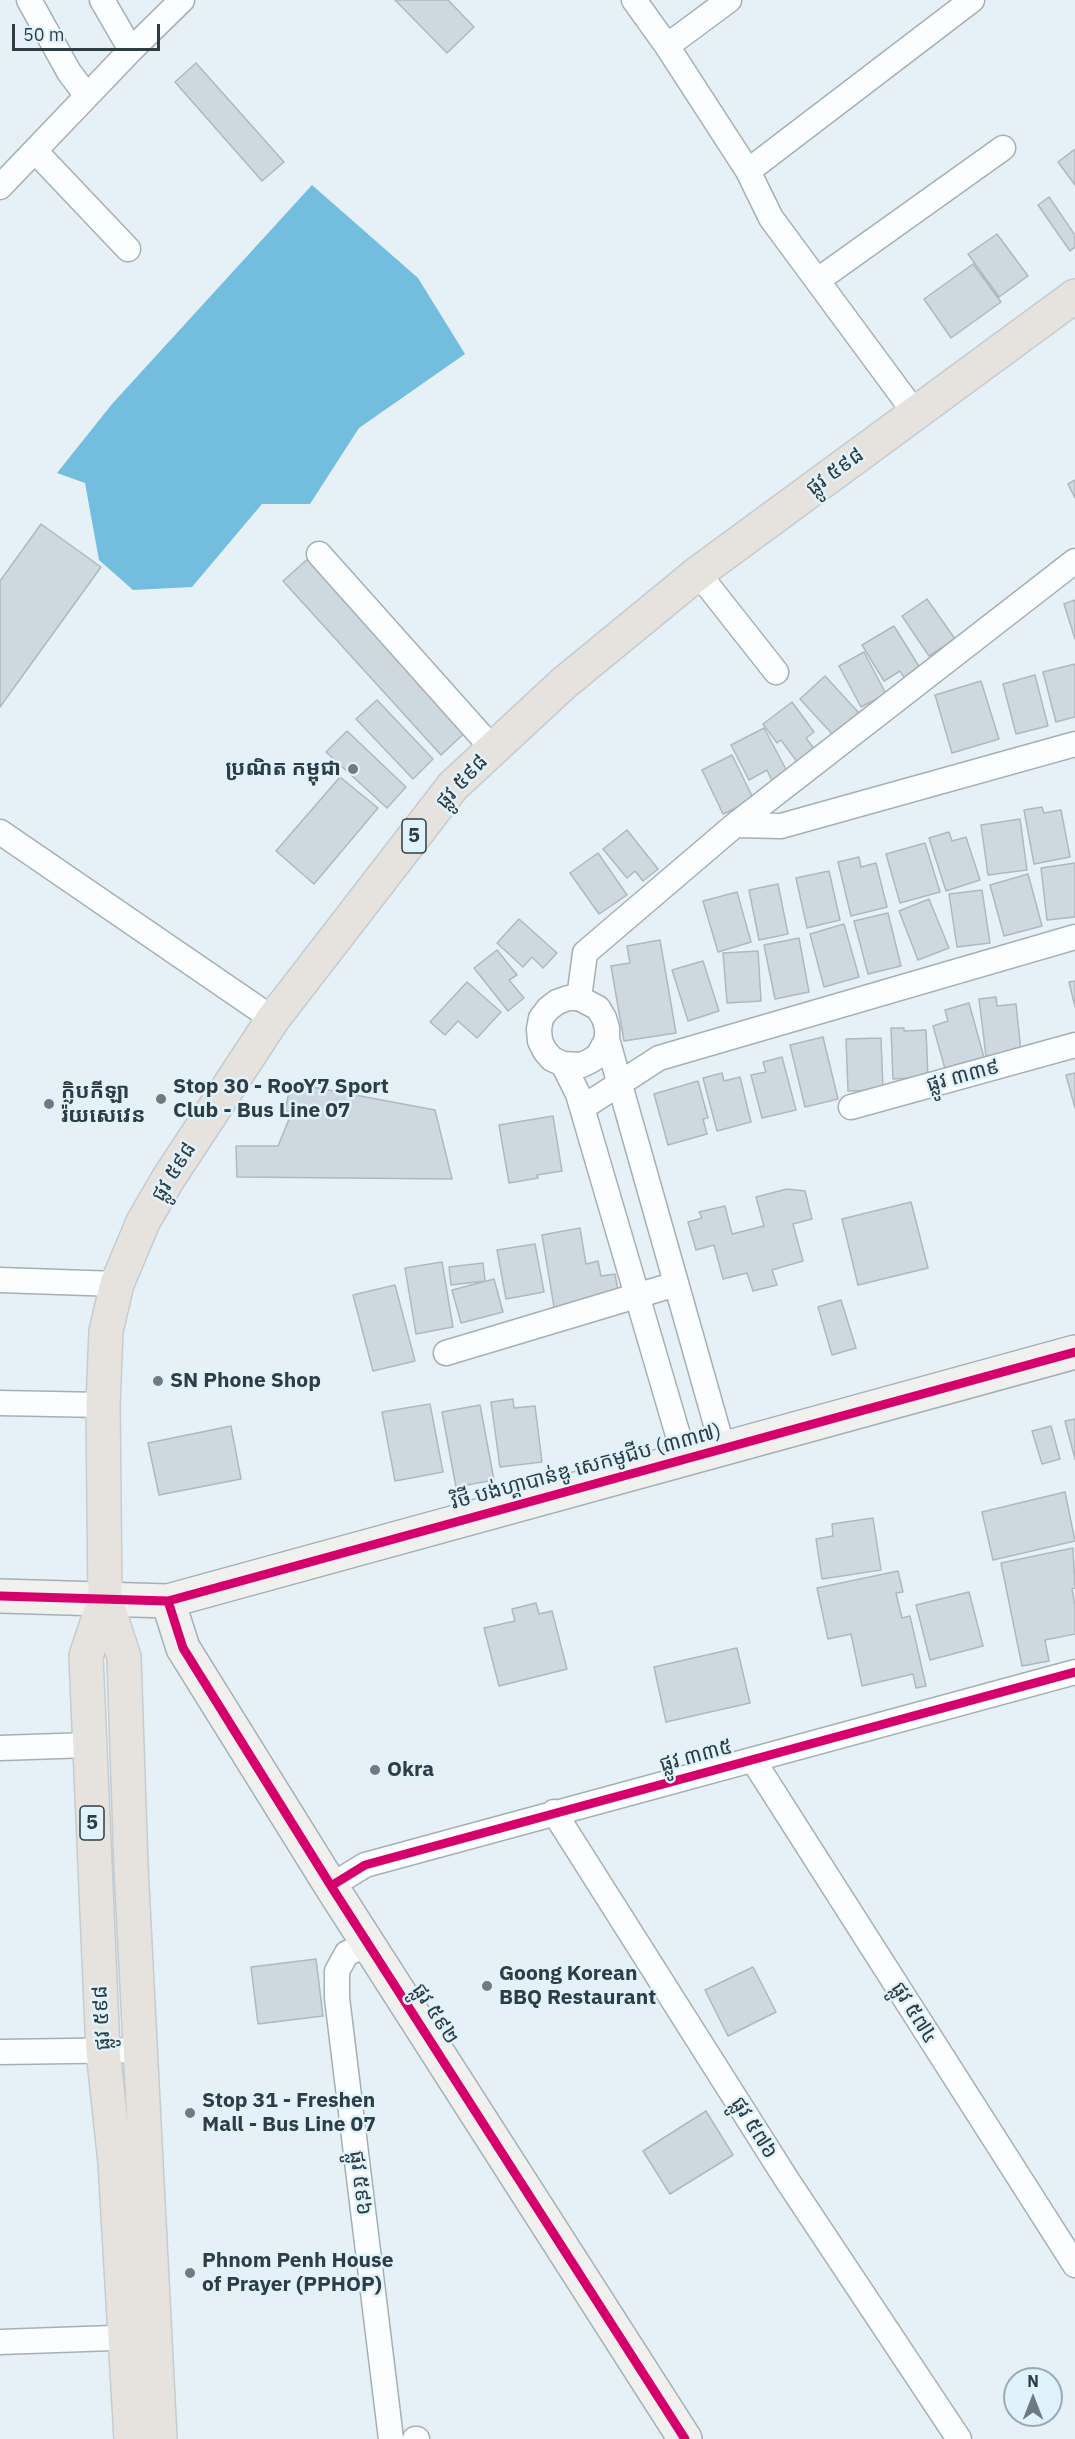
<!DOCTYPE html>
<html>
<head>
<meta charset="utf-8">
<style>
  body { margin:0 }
  #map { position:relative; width:1075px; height:2439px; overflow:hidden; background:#e6f1f7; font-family:"IBM Plex Sans",sans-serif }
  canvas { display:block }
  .north { position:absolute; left:1003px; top:2367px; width:60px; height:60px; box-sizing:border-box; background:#e0f3fd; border:2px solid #99aab2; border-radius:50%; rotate:0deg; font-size:16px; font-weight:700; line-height:24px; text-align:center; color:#2f3c42 }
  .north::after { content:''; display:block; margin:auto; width:21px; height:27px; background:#6f7b81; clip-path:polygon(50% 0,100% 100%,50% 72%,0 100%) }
  .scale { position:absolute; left:12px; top:24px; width:148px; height:27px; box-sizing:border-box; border:3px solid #2f3c42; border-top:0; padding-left:8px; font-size:18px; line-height:21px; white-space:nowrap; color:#2f3c42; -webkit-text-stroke:4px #e0f3fd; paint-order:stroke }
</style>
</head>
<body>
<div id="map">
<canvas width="1075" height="2439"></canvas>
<div class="north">N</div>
<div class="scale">50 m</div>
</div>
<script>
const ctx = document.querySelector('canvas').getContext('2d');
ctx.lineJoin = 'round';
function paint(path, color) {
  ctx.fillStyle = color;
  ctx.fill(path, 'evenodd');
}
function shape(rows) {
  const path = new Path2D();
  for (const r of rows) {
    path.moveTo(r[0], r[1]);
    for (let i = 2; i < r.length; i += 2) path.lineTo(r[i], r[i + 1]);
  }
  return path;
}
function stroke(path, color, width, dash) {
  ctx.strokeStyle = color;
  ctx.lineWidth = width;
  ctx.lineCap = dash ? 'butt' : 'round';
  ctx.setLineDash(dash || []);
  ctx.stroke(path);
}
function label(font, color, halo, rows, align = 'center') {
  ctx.font = font + ' "IBM Plex Sans","Noto Sans Khmer",sans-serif';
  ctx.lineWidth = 5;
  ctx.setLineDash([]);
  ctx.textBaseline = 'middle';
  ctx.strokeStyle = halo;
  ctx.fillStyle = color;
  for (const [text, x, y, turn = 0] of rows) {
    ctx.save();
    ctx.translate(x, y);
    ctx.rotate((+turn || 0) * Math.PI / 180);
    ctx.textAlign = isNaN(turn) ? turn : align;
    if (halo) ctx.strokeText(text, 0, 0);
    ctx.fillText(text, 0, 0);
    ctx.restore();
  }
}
paint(shape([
  [312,185,418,278,465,354,359,428,310,504,262,504,192,587,133,590,99,560,85,483,57,473,112,404]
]), '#73bede');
const building = shape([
  [395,0,448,0,474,27,447,53,395,0],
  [196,63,284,162,262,181,175,82,196,63],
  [1075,149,1075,185,1058,162,1075,149],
  [1049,197,1075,235,1075,247,1070,251,1038,205,1049,197],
  [997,234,1028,276,999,297,968,254,997,234],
  [973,264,1001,302,951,338,924,299,973,264],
  [1075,480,1075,498,1068,484,1075,480],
  [41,524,101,567,0,707,0,581,41,524],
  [312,555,470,728,441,755,283,581,312,555],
  [927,599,955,639,929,656,902,616,927,599],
  [1075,600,1075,639,1064,604,1075,600],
  [894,626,920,668,904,678,900,671,884,681,862,645,894,626],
  [864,652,886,694,861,707,839,666,864,652],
  [1075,664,1075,717,1056,722,1043,672,1075,664],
  [1035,675,1048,726,1016,734,1003,684,1035,675],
  [825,676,859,713,834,736,800,699,825,676],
  [981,681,999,739,952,753,935,695,981,681],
  [377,700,433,759,413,779,356,719,377,700],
  [792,702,814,732,806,738,815,750,798,763,781,740,777,743,763,724,792,702],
  [764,728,788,773,772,781,767,770,749,780,731,745,764,728],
  [347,731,406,787,387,808,326,752,347,731],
  [732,755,754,800,723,814,702,770,732,755],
  [340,777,378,808,314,884,276,851,340,777],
  [1042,807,1044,813,1061,810,1070,857,1034,864,1024,810,1042,807],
  [1020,819,1027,870,988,875,981,825,1020,819],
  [627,830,658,869,643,881,635,871,627,878,603,849,627,830],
  [949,832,952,841,966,837,980,880,946,891,929,838,949,832],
  [925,843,940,892,900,903,886,854,925,843],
  [598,853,627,895,599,914,570,873,598,853],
  [859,857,861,867,876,863,887,907,851,916,838,862,859,857],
  [1075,863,1075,917,1047,920,1041,868,1075,863],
  [829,871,840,920,807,928,796,878,829,871],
  [1028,874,1042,926,1004,936,990,885,1028,874],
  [778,884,788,934,759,940,749,890,778,884],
  [982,890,990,943,957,947,949,894,982,890],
  [737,892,751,942,718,952,703,901,737,892],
  [929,899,949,948,918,960,899,911,929,899],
  [888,913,901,966,868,974,854,921,888,913],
  [519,919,557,953,543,968,532,957,523,967,497,943,519,919],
  [844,924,859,977,824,987,810,934,844,924],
  [799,938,809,992,775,999,764,945,799,938],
  [660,940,676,1033,624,1041,611,966,630,963,627,946,660,940],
  [497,950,517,975,509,980,524,998,508,1011,474,968,497,950],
  [758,951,761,1001,727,1003,723,953,758,951],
  [703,961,719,1011,688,1021,672,970,703,961],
  [1075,981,1075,1007,1069,982,1075,981],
  [467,982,501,1012,477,1038,458,1021,445,1035,430,1022,467,982],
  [996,997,997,1006,1016,1004,1021,1051,986,1056,979,999,996,997],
  [969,1003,985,1061,946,1072,933,1026,948,1021,945,1010,969,1003],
  [891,1028,904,1028,904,1031,926,1030,928,1077,893,1079,891,1028],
  [823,1037,838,1099,805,1107,790,1045,823,1037],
  [881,1038,883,1090,848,1091,846,1039,881,1038],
  [782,1057,796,1110,762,1118,751,1075,766,1072,763,1062,782,1057],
  [722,1073,724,1081,740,1077,751,1122,717,1131,703,1078,722,1073],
  [1075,1073,1075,1108,1066,1075,1075,1073],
  [698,1081,708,1118,703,1119,707,1134,668,1145,654,1094,698,1081],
  [291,1083,435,1110,452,1179,237,1177,236,1146,278,1146,292,1112,285,1111,291,1083],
  [553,1116,562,1171,537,1175,538,1178,509,1183,499,1125,553,1116],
  [787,1189,805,1191,812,1219,793,1224,803,1261,772,1270,777,1285,753,1291,747,1273,723,1279,714,1245,696,1250,688,1222,702,1218,699,1212,725,1206,732,1234,764,1226,756,1197,787,1189],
  [911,1202,928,1268,858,1285,842,1219,911,1202],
  [580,1228,586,1264,598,1261,601,1276,615,1274,619,1296,555,1313,542,1235,580,1228],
  [535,1244,544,1292,506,1299,497,1250,535,1244],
  [442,1262,453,1327,416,1334,405,1268,442,1262],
  [483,1263,485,1281,451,1285,449,1267,483,1263],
  [494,1279,503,1312,461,1323,452,1290,494,1279],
  [395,1285,415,1361,373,1371,353,1295,395,1285],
  [841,1300,856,1348,832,1355,818,1307,841,1300],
  [513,1399,514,1408,535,1406,542,1462,500,1467,491,1402,513,1399],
  [430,1404,443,1472,395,1481,382,1412,430,1404],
  [480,1405,494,1480,456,1487,442,1412,480,1405],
  [1075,1419,1075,1459,1065,1421,1075,1419],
  [231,1426,241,1479,159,1495,148,1443,231,1426],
  [1051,1426,1060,1459,1042,1464,1032,1431,1051,1426],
  [1065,1492,1075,1541,993,1560,982,1512,1065,1492],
  [873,1518,881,1570,822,1579,816,1539,833,1536,832,1524,873,1518],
  [1073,1548,1075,1588,1072,1589,1075,1605,1075,1634,1045,1640,1049,1661,1022,1666,1001,1563,1073,1548],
  [898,1571,903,1592,896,1593,902,1618,910,1616,926,1686,916,1688,913,1674,862,1686,851,1634,828,1639,817,1588,898,1571],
  [969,1592,983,1646,930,1660,916,1605,969,1592],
  [536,1603,539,1614,552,1611,567,1669,499,1686,484,1628,515,1621,512,1609,536,1603],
  [737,1648,750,1703,666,1722,654,1667,737,1648],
  [316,1959,323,2016,258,2024,251,1967,316,1959],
  [753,1967,776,2012,728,2036,705,1990,753,1967],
  [706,2111,733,2155,670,2194,643,2151,706,2111]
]);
paint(building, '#ced9df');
stroke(building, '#aeb8be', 1.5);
const street = shape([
  [29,0,69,72,87,96],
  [102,0,131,50],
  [634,0,667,46,748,171,771,218,915,413],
  [667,46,729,0],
  [35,151,128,249],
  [748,171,972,0],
  [0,187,131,50,182,0],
  [818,280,1003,148],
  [319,554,493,749],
  [698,573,776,672],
  [735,825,781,826,1075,744],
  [0,832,273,1019],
  [579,998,585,953,735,825,1075,561],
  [607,1039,723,1449],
  [563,1064,582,1065,590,1061,598,1056,607,1039,607,1028,604,1018,598,1008,579,998,568,998,557,1002,548,1009,541,1018,539,1029,540,1041,545,1051,552,1059,563,1064,578,1094,685,1459],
  [851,1107,1075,1045],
  [582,1108,659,1058,1075,937],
  [0,1280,117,1284],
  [446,1353,676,1284],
  [0,1403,103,1405],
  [0,1748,89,1745],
  [753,1760,1075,2265],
  [554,1812,787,2180,959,2439],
  [331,1886,365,1865,1075,1672],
  [370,1945,347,1953,337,1971,337,1998,391,2439],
  [0,2052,140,2050],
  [0,2342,141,2337],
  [415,2439,417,2439]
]);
const secondary = shape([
  [0,1596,168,1601,1075,1352],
  [168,1601,183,1648,331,1886,685,2439]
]);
const primary = shape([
  [105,1599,86,1656,103,2051,115,2162,131,2439],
  [160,2439,131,1866,124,1657,105,1599,103,1405,106,1331,117,1284,143,1222,168,1179,273,1019,453,786,564,683,698,573,1075,296]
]);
stroke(street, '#a5b0b5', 27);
stroke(secondary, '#a5b0b5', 36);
stroke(primary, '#c5cccf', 36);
stroke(street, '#fbfdfe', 24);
stroke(secondary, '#f0f0ee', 33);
stroke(primary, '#e6e3de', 33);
stroke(shape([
  [0,1596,168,1601,1075,1352],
  [168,1601,183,1648,331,1886,685,2439],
  [331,1886,365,1865,1075,1672]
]), '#d6006c', 9);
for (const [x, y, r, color] of [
  [353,769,6,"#6f7b81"],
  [161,1099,6,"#6f7b81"],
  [49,1104,6,"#6f7b81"],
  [158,1381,6,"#6f7b81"],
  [375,1770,6,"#6f7b81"],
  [487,1986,6,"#6f7b81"],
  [190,2113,6,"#6f7b81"],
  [190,2273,6,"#6f7b81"]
]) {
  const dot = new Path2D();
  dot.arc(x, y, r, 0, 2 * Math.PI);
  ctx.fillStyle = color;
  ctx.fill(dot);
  stroke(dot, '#e0f3fd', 2);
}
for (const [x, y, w] of [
  [414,836,24],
  [92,1823,24]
]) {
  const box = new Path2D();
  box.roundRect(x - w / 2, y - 17, w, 34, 4.5);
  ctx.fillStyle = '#e0f3fd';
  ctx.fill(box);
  stroke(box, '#2f3c42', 1.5);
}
label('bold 20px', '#2f3c42', null, [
  ["5",414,836],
  ["5",92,1823]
]);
label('21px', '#2f3c42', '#e0f3fd', [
  ["ផ្លូវ ៥៩៨",835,472,-36],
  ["ផ្លូវ ៥៩៨",462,782,-47],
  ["ផ្លូវ ៣៣៩",963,1076,-15],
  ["ផ្លូវ ៥៩៨",174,1172,-58],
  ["វិថី បង់ហ្គាបាន់ឌូ សេកមូជីប (៣៣៧)",586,1467,-15],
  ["ផ្លូវ ៣៣៥",696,1756,-15],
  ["ផ្លូវ ៥៧៤",914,2013,58],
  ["ផ្លូវ ៥៩២",435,2014,57],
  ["ផ្លូវ ៥៩៨",102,2018,-93],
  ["ផ្លូវ ៥៧៦",754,2128,58],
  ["ផ្លូវ ៥៩៦",360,2183,83]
]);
label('bold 21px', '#2f3c42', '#e0f3fd', [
  ["ប្រណិត កម្ពុជា",341,769,"right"],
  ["Stop 30 - RooY7 Sport",173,1087],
  ["Club - Bus Line 07",173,1111],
  ["ក្លិបកីឡា",61,1092],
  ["រ៉យសេវេន",61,1116],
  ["SN Phone Shop",170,1381],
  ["Okra",387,1770],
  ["Goong Korean",499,1974],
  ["BBQ Restaurant",499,1998],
  ["Stop 31 - Freshen",202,2101],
  ["Mall - Bus Line 07",202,2125],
  ["Phnom Penh House",202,2261],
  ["of Prayer (PPHOP)",202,2285]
], 'left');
</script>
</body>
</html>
